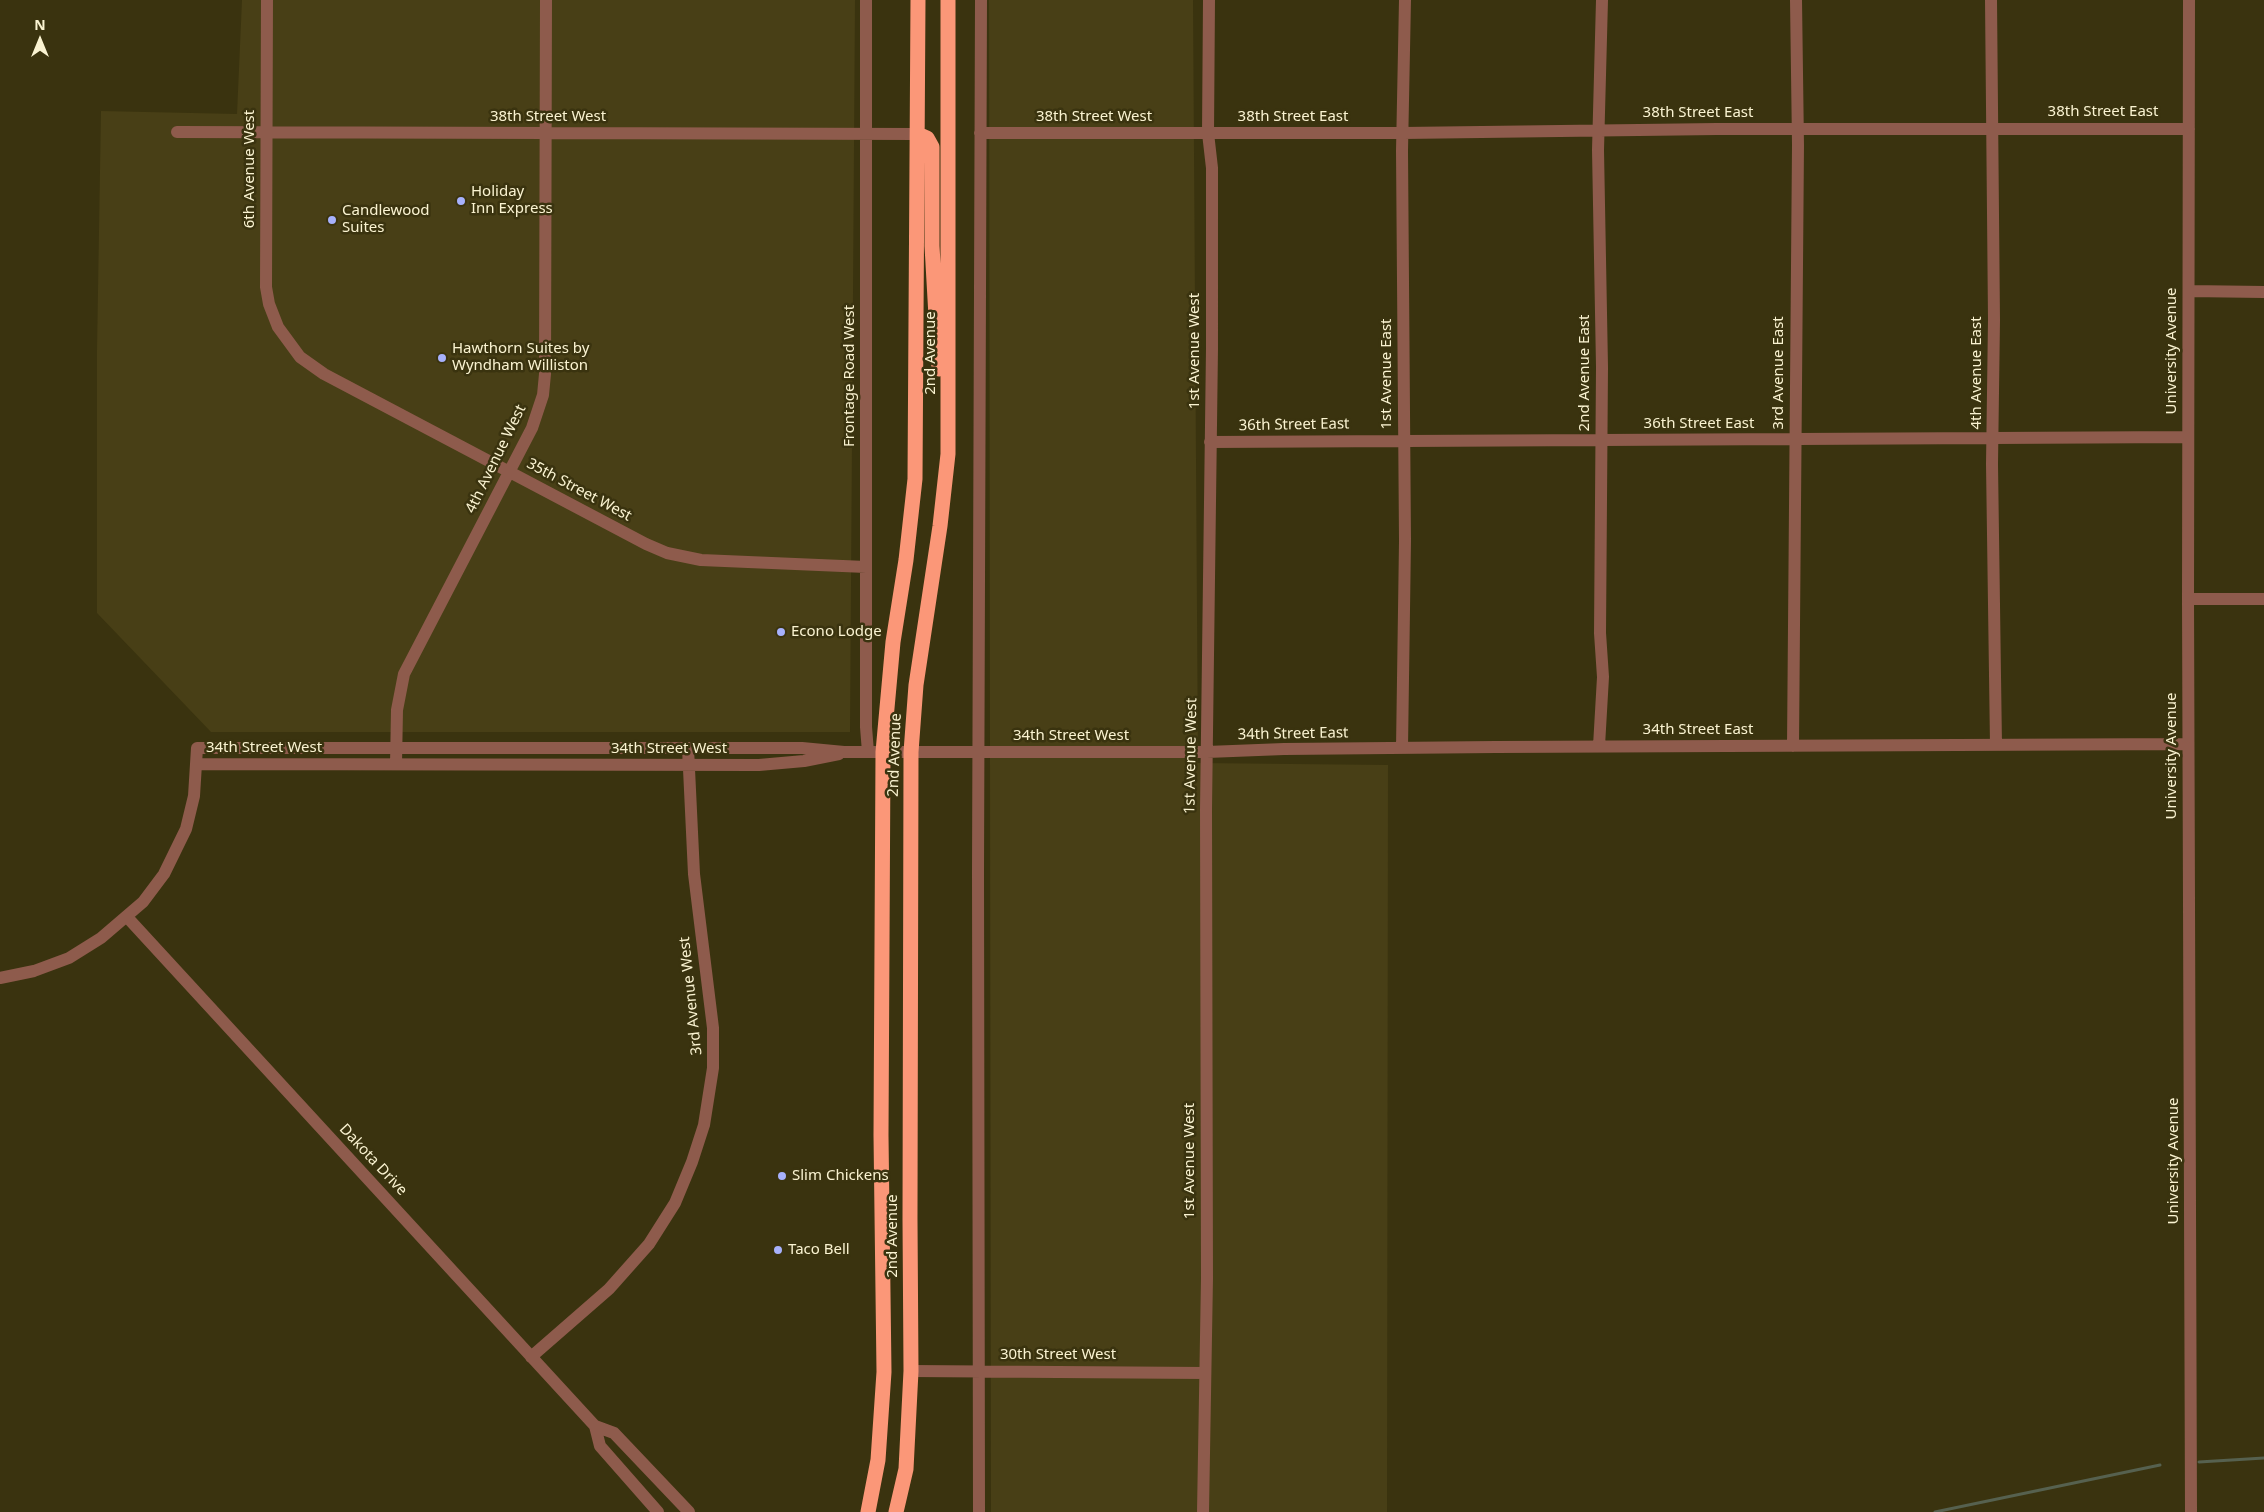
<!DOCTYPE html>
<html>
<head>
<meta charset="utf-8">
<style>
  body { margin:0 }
  #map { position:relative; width:2264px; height:1512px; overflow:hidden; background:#3a330f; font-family:"Noto Sans",sans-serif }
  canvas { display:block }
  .north { position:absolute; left:15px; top:15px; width:50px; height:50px; -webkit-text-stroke:4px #3a330f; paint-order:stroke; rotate:0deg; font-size:14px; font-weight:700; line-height:20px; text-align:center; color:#faf3d1 }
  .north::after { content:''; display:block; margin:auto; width:18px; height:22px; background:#faf3d1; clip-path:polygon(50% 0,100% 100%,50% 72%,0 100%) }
</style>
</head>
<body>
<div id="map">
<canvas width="2264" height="1512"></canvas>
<div class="north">N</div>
</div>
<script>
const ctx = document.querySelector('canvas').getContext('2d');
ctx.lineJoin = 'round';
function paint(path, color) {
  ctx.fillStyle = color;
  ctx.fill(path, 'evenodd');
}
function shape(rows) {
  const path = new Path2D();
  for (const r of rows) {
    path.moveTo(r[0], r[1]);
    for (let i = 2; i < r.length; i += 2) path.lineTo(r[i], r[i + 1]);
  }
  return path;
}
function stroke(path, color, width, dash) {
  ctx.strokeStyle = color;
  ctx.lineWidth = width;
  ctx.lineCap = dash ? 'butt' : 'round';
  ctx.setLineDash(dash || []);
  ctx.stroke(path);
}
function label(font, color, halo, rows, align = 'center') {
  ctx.font = font + ' "Noto Sans",sans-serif';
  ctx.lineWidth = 5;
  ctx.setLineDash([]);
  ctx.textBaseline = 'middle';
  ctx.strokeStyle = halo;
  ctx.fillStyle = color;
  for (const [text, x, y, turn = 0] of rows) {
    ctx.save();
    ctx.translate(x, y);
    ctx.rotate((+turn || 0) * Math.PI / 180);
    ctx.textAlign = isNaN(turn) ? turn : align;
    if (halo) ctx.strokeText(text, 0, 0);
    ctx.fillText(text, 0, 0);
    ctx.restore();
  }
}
paint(shape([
  [242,0,855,0,850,732,211,732,97,613,97,350,101,111,237,114],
  [989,0,1193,0,1198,763,1388,765,1387,1512,991,1512]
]), '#483f16');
stroke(shape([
  [2199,1462,2264,1458],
  [1935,1512,2160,1465]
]), '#56614f', 3);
stroke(shape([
  [267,0,266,287,269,304,278,327,300,357,324,374,646,544,667,553,701,560,866,567],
  [866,0,866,727,868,752],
  [1991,0,1994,320,1992,464,1996,745],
  [2189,0,2188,599,2191,1512],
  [177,132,918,134],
  [980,133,1403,133,1717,129,2189,129],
  [2189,291,2264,292],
  [1210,442,2188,437],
  [2188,599,2264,599],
  [1599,746,1603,677,1600,633,1602,367,1598,150,1602,0],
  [1793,746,1798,145,1796,0],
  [1402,748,1405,541,1402,151,1405,0],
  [197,764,759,765,804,761,839,754],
  [396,764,397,710,404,674,532,428,543,395,545,374,546,0],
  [127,917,595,1426,600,1446,658,1512],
  [0,978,34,971,69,958,101,938,143,902,164,874,186,829,194,796,197,748,802,748,844,752,1207,752,1284,749,1496,747,2188,744],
  [531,1357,609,1289,649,1244,675,1203,692,1162,704,1125,713,1068,713,1028,694,874,688,748],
  [911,1371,1205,1373],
  [595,1426,614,1433,689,1512],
  [979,1512,978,872,981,0],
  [1203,1512,1207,1278,1206,809,1212,348,1212,168,1208,133,1209,0]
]), '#8e5b4c', 12);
stroke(shape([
  [918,134,927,138,932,147,932,246,939,369],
  [868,1512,878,1460,884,1372,881,1135,883,752,893,642,906,560,915,479,918,0],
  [896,1512,906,1469,911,1371,910,1219,911,752,916,685,940,526,948,454,948,0]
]), '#fb9778', 15);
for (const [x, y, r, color] of [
  [461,201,5,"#a7b1fc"],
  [332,220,5,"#a7b1fc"],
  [442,358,5,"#a7b1fc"],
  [781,632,5,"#a7b1fc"],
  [782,1176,5,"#a7b1fc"],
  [778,1250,5,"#a7b1fc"]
]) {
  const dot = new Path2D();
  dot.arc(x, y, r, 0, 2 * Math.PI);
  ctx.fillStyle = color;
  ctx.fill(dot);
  stroke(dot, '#3a330f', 2);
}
label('15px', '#faf3d1', '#3a330f', [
  ["38th Street East",2103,112],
  ["38th Street East",1698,113],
  ["38th Street West",548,117],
  ["38th Street West",1094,117],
  ["38th Street East",1293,117],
  ["6th Avenue West",250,169,-90],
  ["1st Avenue West",1195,351,-90],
  ["University Avenue",2172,351,-90],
  ["2nd Avenue",931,353,-90],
  ["2nd Avenue East",1585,373,-90],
  ["3rd Avenue East",1779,373,-90],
  ["4th Avenue East",1977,373,-90],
  ["1st Avenue East",1387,374,-90],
  ["Frontage Road West",850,376,-90],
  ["36th Street East",1699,424],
  ["36th Street East",1294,425,-1],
  ["4th Avenue West",496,459,-64],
  ["35th Street West",579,490,28],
  ["34th Street East",1698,730],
  ["34th Street East",1293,734,-1],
  ["34th Street West",1071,736],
  ["34th Street West",264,748],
  ["34th Street West",669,749],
  ["2nd Avenue",895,755,-88],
  ["1st Avenue West",1191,756,-89],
  ["University Avenue",2172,756,-90],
  ["3rd Avenue West",691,996,-96],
  ["Dakota Drive",373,1160,47],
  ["1st Avenue West",1190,1161,-90],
  ["University Avenue",2174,1161,-90],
  ["2nd Avenue",893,1236,-90],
  ["30th Street West",1058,1355]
]);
label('15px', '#faf3d1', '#3a330f', [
  ["Holiday",471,192],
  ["Inn Express",471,209],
  ["Candlewood",342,211],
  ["Suites",342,228],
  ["Hawthorn Suites by",452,349],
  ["Wyndham Williston",452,366],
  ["Econo Lodge",791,632],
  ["Slim Chickens",792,1176],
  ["Taco Bell",788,1250]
], 'left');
</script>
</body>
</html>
